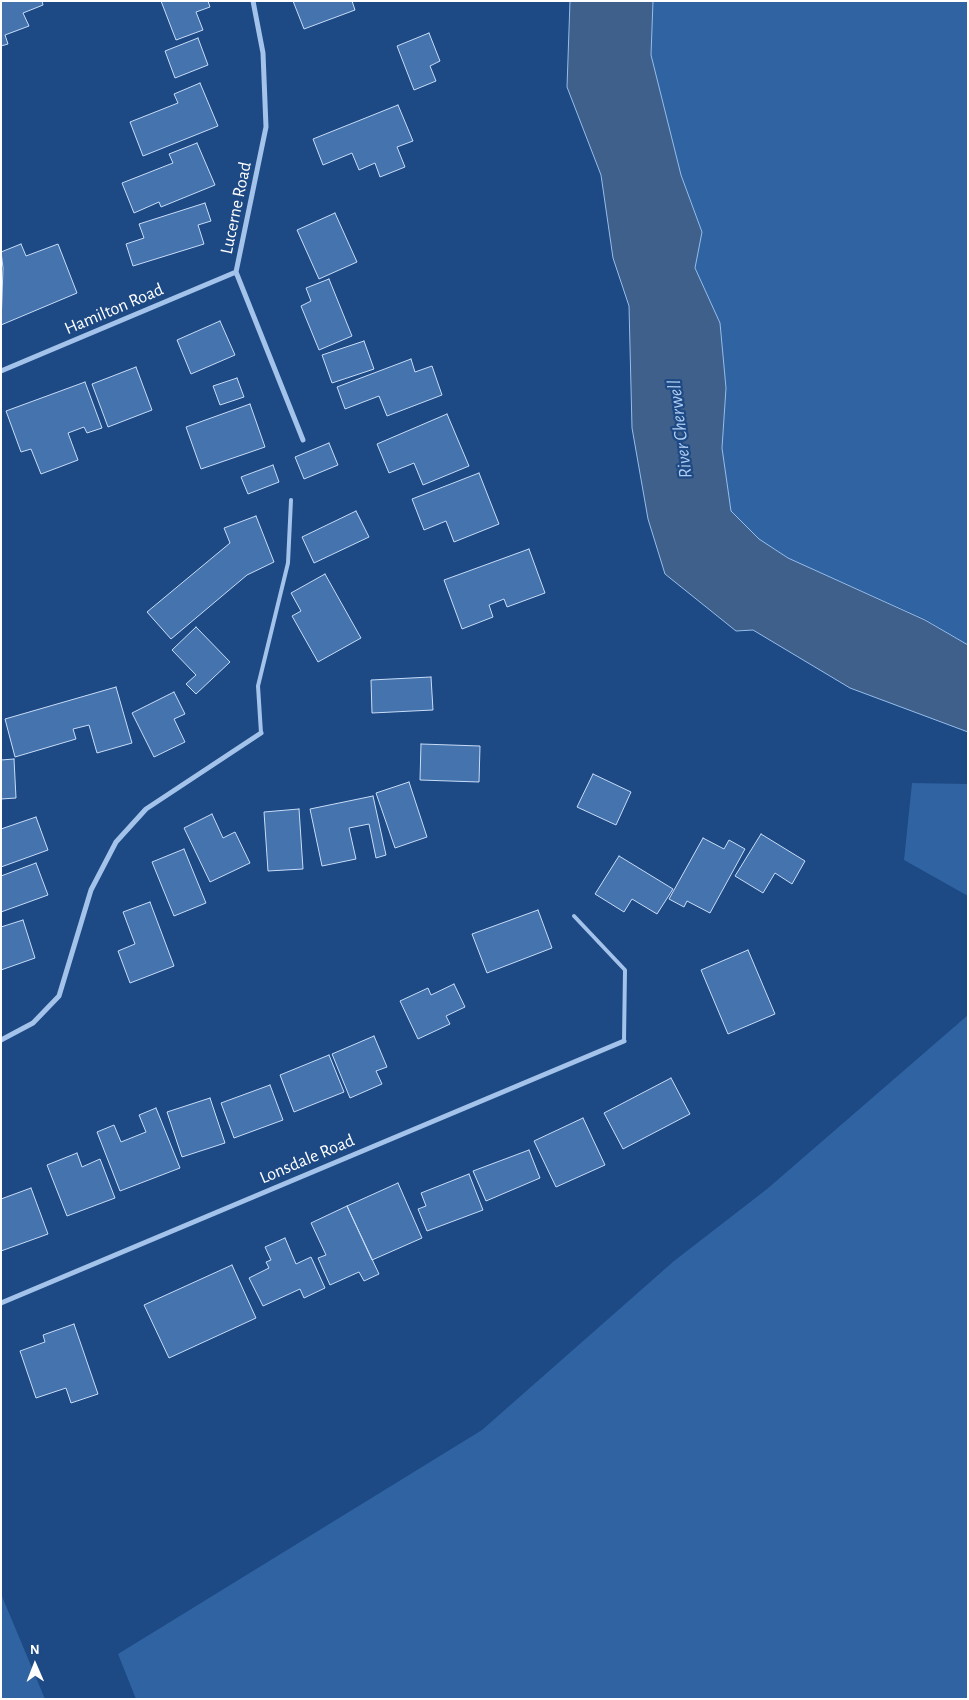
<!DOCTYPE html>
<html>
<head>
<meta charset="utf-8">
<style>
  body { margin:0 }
  #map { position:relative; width:969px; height:1700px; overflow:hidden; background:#1d4984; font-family:"Alegreya Sans",sans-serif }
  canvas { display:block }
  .frame { position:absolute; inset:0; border:2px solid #fff; pointer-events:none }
  .north { position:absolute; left:10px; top:1640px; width:50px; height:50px; -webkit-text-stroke:4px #1d4984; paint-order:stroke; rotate:359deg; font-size:14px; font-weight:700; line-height:20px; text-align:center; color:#fff }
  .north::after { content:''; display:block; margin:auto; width:18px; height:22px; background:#fff; clip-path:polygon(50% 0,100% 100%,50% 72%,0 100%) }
</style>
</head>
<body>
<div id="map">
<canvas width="969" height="1700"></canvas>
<div class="frame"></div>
<div class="north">N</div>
</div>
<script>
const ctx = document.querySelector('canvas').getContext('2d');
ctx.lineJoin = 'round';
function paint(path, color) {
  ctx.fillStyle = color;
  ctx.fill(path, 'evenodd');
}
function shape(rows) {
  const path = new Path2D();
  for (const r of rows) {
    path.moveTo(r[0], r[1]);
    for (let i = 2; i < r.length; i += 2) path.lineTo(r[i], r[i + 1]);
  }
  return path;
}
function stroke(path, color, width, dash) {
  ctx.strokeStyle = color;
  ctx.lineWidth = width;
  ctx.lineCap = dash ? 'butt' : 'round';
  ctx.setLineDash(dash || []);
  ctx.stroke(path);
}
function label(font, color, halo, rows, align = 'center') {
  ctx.font = font + ' "Alegreya Sans",sans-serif';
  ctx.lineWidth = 4.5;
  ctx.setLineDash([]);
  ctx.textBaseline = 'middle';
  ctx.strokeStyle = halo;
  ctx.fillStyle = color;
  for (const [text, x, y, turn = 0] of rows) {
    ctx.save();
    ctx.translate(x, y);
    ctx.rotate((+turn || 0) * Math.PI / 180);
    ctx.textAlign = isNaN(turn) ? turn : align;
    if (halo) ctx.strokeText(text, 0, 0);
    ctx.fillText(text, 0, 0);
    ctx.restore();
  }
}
paint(shape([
  [653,1,968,1,968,645,925,619,788,558,759,539,731,511,722,448,726,388,720,323,695,268,702,232,681,175,651,55],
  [912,783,968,784,968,896,904,860],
  [968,1015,968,1699,136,1699,118,1654,482,1430,674,1261,767,1189],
  [1,1594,45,1699,1,1699]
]), '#3063a2');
const water = shape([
  [570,1,653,1,651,55,681,175,702,232,695,268,720,323,726,388,722,448,731,511,759,539,788,558,925,620,968,645,968,732,850,688,753,630,736,631,665,574,648,519,632,428,629,306,613,258,601,175,567,87,570,1]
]);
paint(water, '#3f608b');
stroke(water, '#96beec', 1);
const building = shape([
  [1,1,42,1,43,5,23,13,29,26,5,35,8,44,1,46,1,1],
  [161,1,208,1,210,7,196,12,203,30,176,40,161,1],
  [293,1,352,1,355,10,304,29,293,1],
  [429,33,440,61,430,66,436,81,414,90,397,46,429,33],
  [198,38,208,65,175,78,165,51,198,38],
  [200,83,218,126,143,156,130,122,178,103,174,94,200,83],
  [398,105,413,141,397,147,405,167,380,177,375,163,359,170,352,153,323,165,313,139,398,105],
  [197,143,215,185,161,207,159,202,134,213,122,183,173,163,169,154,197,143],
  [205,203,211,221,198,225,204,244,133,266,126,244,144,238,139,224,205,203],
  [335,213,357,262,319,279,297,230,335,213],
  [21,244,26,256,58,244,77,293,1,325,3,268,1,252,21,244],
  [329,279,352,336,319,350,301,306,311,301,306,288,329,279],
  [220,321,235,355,191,374,177,340,220,321],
  [364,341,374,369,332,383,322,355,364,341],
  [411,359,415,372,432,366,442,395,387,416,379,396,345,409,337,387,411,359],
  [136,367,152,410,108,427,92,384,136,367],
  [237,378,244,397,220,405,213,386,237,378],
  [85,382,102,428,87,433,84,427,68,433,78,460,41,474,31,449,21,452,6,411,85,382],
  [250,404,265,447,201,469,186,427,250,404],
  [447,414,469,466,423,485,414,463,389,473,377,444,447,414],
  [329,443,338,465,304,479,295,457,329,443],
  [273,465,279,482,248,494,241,477,273,465],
  [479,473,499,524,454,542,446,521,424,530,412,499,479,473],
  [356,511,369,537,314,563,302,537,356,511],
  [256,516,274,562,247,575,171,639,147,612,230,543,224,528,256,516],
  [529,549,545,593,507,607,504,599,489,605,493,617,462,629,444,580,529,549],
  [325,574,361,638,318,662,292,616,301,611,291,593,325,574],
  [196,627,230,662,196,694,186,684,196,675,172,650,196,627],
  [431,677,433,710,372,713,371,680,431,677],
  [116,687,132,743,97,753,89,725,73,729,76,739,15,757,5,719,116,687],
  [174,692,185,714,174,719,185,742,154,757,132,713,174,692],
  [421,744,480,746,479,782,420,780,421,744],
  [14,759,16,798,1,799,1,760,14,759],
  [593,774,631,792,616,825,577,807,593,774],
  [409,782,427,837,395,848,376,793,409,782],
  [373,796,386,855,376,858,369,824,349,828,356,859,322,866,310,809,373,796],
  [299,809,303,869,268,871,264,812,299,809],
  [212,814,223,838,235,832,250,863,210,882,184,828,212,814],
  [36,817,48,850,1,867,1,829,36,817],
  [761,834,805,861,792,884,775,873,763,893,735,876,761,834],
  [703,838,724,849,729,840,745,849,710,913,687,901,684,907,669,899,703,838],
  [184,849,206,903,174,916,152,862,184,849],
  [619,856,673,889,657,914,632,899,624,912,595,894,619,856],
  [36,863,48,895,1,912,1,876,36,863],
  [150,902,174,966,130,983,118,951,135,944,123,912,150,902],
  [538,910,552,948,487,973,472,934,538,910],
  [23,920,35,958,1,970,1,927,23,920],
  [748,950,775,1014,728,1034,701,970,748,950],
  [454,984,465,1007,446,1016,450,1024,418,1039,400,1001,428,988,431,995,454,984],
  [374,1036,387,1067,376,1071,382,1084,350,1098,332,1054,374,1036],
  [329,1055,344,1092,294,1112,280,1075,329,1055],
  [671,1078,690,1114,623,1149,604,1113,671,1078],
  [270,1085,283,1120,234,1138,221,1103,270,1085],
  [210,1098,225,1143,182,1157,167,1112,210,1098],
  [156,1108,180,1168,120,1191,97,1132,114,1125,121,1142,146,1132,139,1115,156,1108],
  [583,1118,605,1165,556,1187,534,1141,583,1118],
  [529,1150,540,1178,486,1201,473,1171,529,1150],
  [77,1153,82,1167,100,1159,115,1198,67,1216,47,1165,77,1153],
  [469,1174,483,1210,427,1231,418,1209,426,1206,421,1193,469,1174],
  [398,1183,422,1238,372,1260,347,1206,398,1183],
  [31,1188,48,1234,1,1251,1,1199,31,1188],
  [347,1206,379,1274,364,1281,359,1272,330,1285,318,1258,326,1255,311,1223,347,1206],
  [285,1238,296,1264,311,1257,325,1288,304,1298,300,1289,263,1306,249,1278,269,1268,266,1262,271,1260,265,1247,285,1238],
  [232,1265,256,1318,169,1358,144,1305,232,1265],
  [74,1324,98,1394,71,1403,66,1388,36,1398,20,1351,45,1342,43,1335,74,1324]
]);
paint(building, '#4573ad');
stroke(building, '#c8ddf8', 1);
stroke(shape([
  [261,733,258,686,288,563,291,500],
  [574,916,625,970,624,1041]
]), '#a3c3ea', 4);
stroke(shape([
  [253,1,263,53,266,127,236,272,303,440],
  [1,371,236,272],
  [1,1040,33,1023,59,996,91,890,116,842,146,809,261,733],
  [1,1303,624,1041]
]), '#a3c3ea', 5);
label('18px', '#fff', '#1d4984', [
  ["Lucerne Road",236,208,-78],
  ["Hamilton Road",114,309,-23],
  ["Lonsdale Road",307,1159,-23]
]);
label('italic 19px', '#afcdf2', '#1d4984', [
  ["River Cherwell",680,429,-97]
]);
</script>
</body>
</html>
